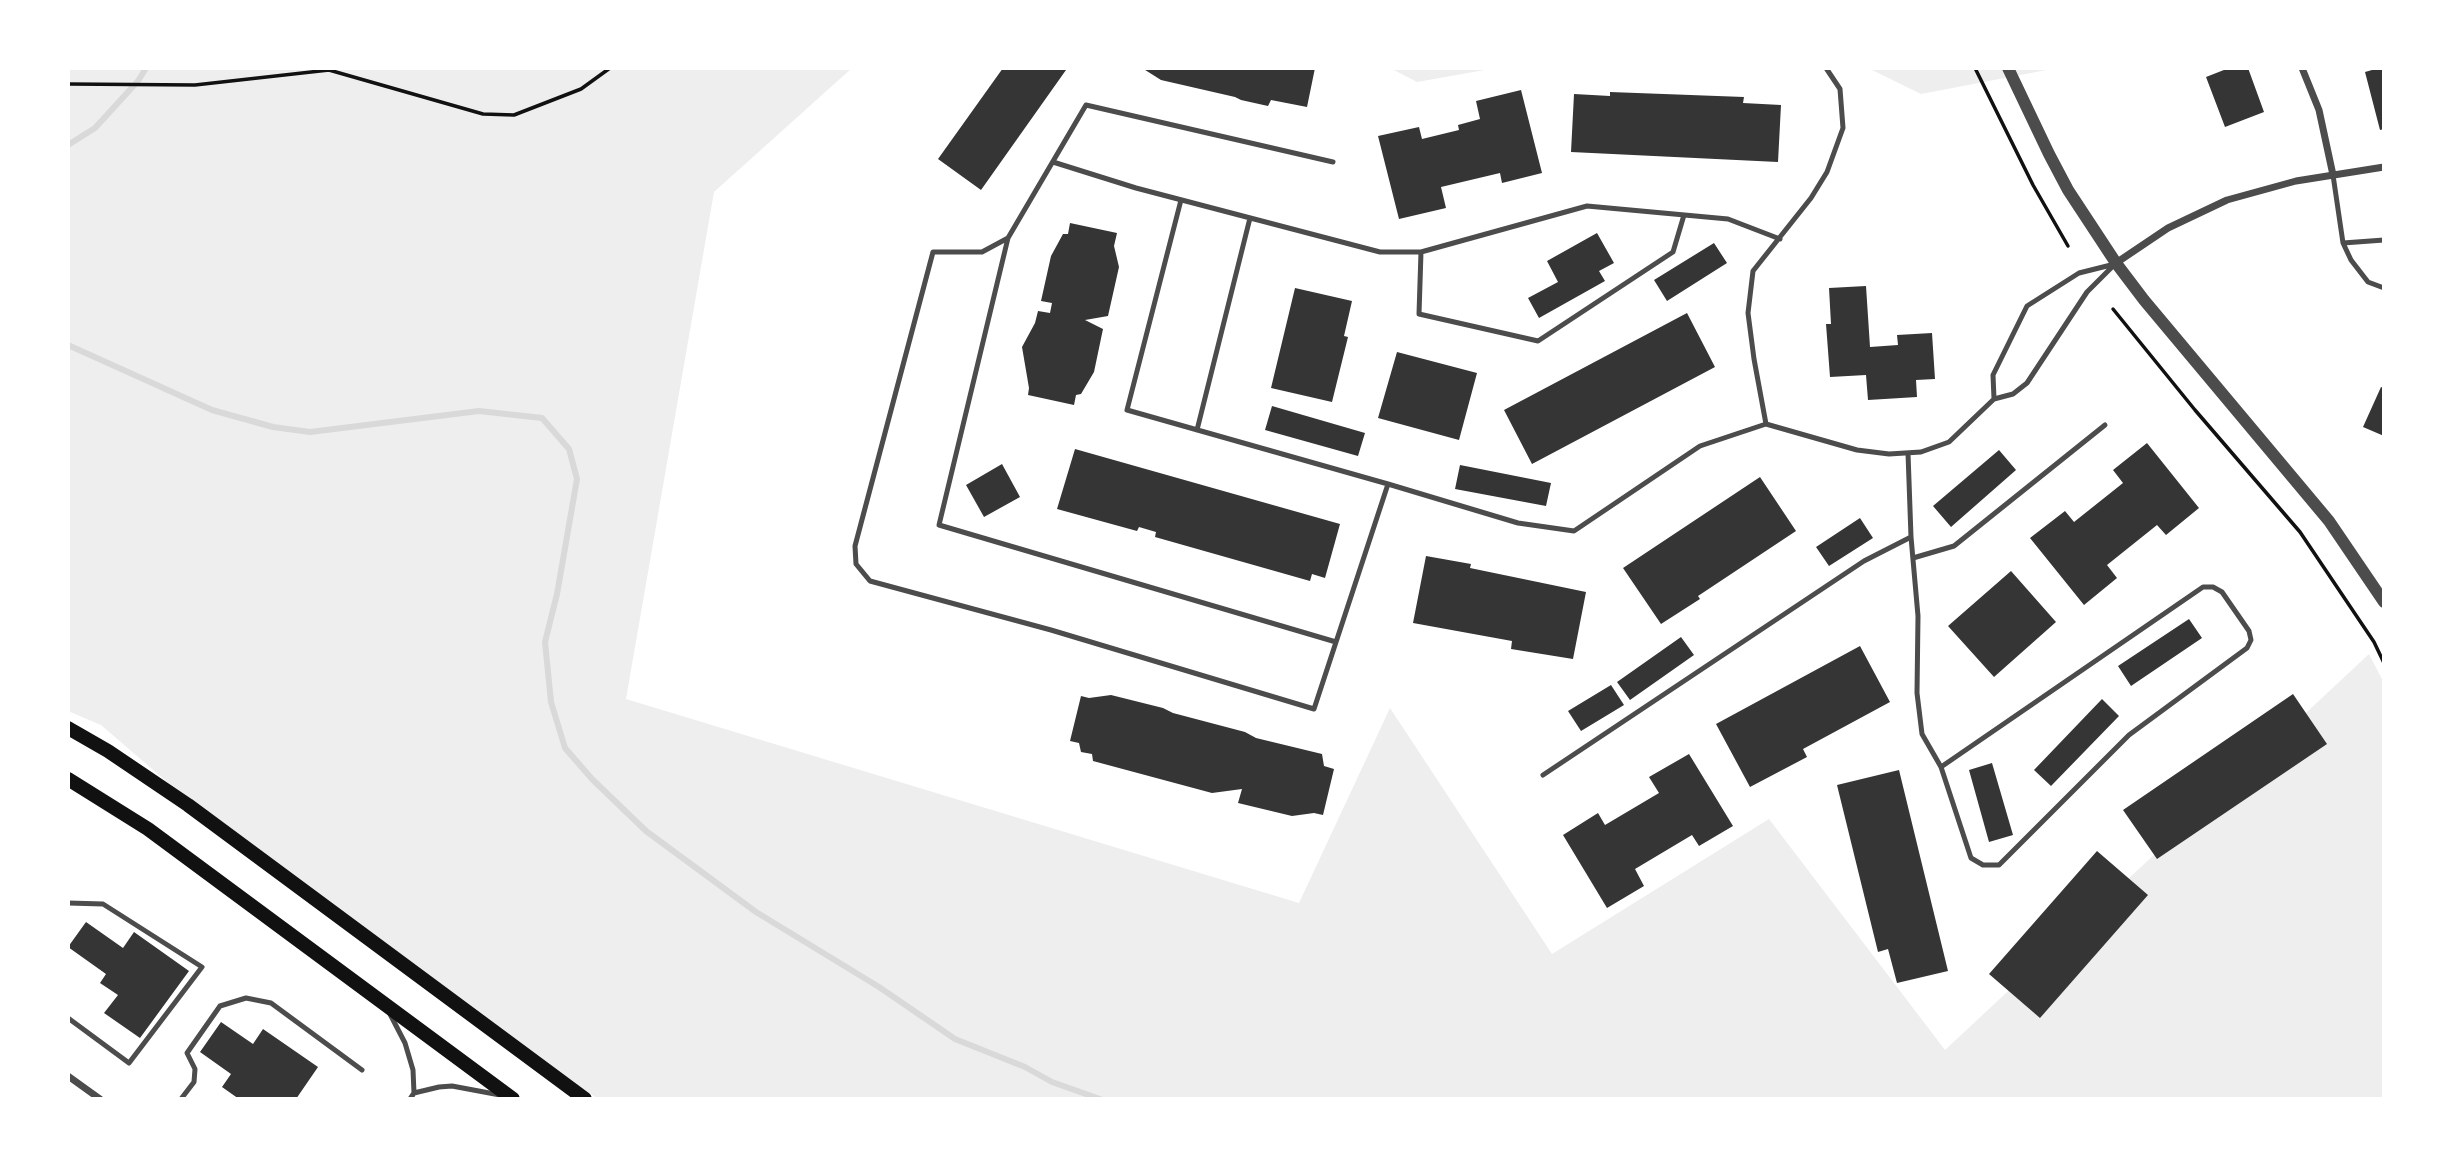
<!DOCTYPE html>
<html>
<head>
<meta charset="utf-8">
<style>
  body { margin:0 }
  #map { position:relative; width:2452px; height:1167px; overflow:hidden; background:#fff; font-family:Lora,serif }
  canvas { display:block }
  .frame { position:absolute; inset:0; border:70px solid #fff; pointer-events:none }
</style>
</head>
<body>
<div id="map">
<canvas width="2452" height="1167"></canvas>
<div class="frame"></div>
</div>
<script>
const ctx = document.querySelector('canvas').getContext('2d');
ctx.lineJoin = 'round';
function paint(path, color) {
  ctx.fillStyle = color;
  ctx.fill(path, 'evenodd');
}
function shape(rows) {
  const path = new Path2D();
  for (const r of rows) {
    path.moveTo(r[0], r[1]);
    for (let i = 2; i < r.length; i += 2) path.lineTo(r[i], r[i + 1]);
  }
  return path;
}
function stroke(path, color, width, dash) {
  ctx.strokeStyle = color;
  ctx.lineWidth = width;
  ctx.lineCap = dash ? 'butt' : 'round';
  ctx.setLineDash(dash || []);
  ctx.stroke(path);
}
paint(shape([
  [68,68,852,68,714,192,626,699,1299,903,1390,708,1552,954,1769,819,1945,1050,2369,654,2384,683,2384,1099,598,1099,254,857,101,725,68,711],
  [1390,68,1496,68,1417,82],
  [1868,68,2057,68,1921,94]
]), '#eee');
stroke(shape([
  [68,145,95,128,138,81,146,68],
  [68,345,212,410,273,427,310,432,479,411,542,418,569,449,577,479,557,594,545,642,551,702,565,748,592,779,646,831,756,912,879,987,955,1039,1025,1067,1052,1082,1100,1099]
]), '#d9d9d9', 6);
paint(shape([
  [1003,68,1066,70,981,190,938,159],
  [1142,68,1315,68,1307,107,1271,100,1268,106,1241,100,1235,97,1161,80],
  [2229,68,2248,68,2264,112,2225,127,2206,77],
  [2379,68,2384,68,2384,129,2380,130,2365,72],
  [1521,90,1542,173,1502,183,1500,173,1441,187,1446,208,1399,219,1378,136,1419,127,1422,139,1459,130,1458,125,1480,119,1476,101],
  [1610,92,1744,97,1743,103,1781,105,1778,162,1571,152,1574,94,1610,96],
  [1070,223,1117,233,1114,246,1119,267,1108,316,1085,320,1103,329,1094,372,1081,394,1076,395,1074,405,1028,395,1029,388,1022,347,1035,323,1038,311,1050,313,1052,303,1041,301,1051,256,1063,234,1068,234],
  [1597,233,1614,263,1599,271,1605,281,1539,318,1528,298,1558,282,1547,261],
  [1714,243,1727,263,1667,301,1654,280],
  [1866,286,1870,347,1898,345,1897,335,1932,333,1935,379,1916,380,1917,397,1868,400,1866,375,1830,377,1826,324,1831,324,1829,288],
  [1295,288,1352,301,1344,336,1348,337,1332,402,1271,388],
  [1687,313,1715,367,1532,464,1504,410],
  [1397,352,1477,373,1459,440,1378,418],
  [2381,387,2384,388,2384,436,2363,427],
  [1272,406,1365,433,1358,456,1265,430],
  [2147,443,2199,508,2166,535,2157,525,2107,565,2117,578,2084,605,2030,538,2065,511,2074,522,2123,483,2113,470],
  [1075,449,1340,524,1325,578,1312,574,1310,581,1155,537,1156,532,1139,527,1137,531,1057,509],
  [1999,450,2016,470,1951,527,1933,506],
  [1002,464,1020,497,984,517,966,485],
  [1460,465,1551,483,1546,506,1455,489],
  [1760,477,1796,531,1698,596,1700,599,1661,624,1623,568],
  [1860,518,1873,538,1829,566,1816,547],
  [1426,556,1471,564,1470,568,1586,592,1573,659,1511,649,1512,641,1413,623],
  [2011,571,2056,622,1994,677,1948,626],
  [2189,619,2202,638,2131,686,2118,666],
  [1681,637,1694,655,1630,700,1617,682],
  [1860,646,1890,702,1803,749,1807,757,1750,787,1716,724],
  [1611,685,1624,705,1581,731,1568,711],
  [2293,694,2327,744,2157,859,2123,810],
  [1111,695,1163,708,1173,713,1245,732,1256,738,1322,754,1324,766,1334,769,1323,815,1314,813,1292,816,1238,803,1242,789,1212,793,1093,761,1092,754,1081,752,1079,743,1070,741,1081,696,1089,698],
  [2102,699,2119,716,2051,786,2034,770],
  [1689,754,1733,826,1699,846,1692,835,1635,869,1644,886,1607,908,1563,835,1598,813,1605,825,1659,793,1649,777],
  [1992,763,2013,835,1989,842,1969,770],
  [1899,770,1948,971,1897,983,1888,949,1878,952,1837,785],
  [2097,851,2148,895,2040,1018,1989,974],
  [86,922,123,948,134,932,189,971,140,1038,104,1013,118,995,100,983,106,974,68,947],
  [221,1022,253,1044,263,1029,318,1067,296,1099,239,1099,222,1087,231,1074,200,1052]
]), '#353535');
stroke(shape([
  [1975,68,2033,185,2068,246],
  [68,84,195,85,329,70,483,114,514,115,581,89,610,68],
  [2113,309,2195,410,2300,532,2374,642,2384,663]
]), '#111', 3.5);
stroke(shape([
  [1053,162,1136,188,1380,252,1421,252,1587,206,1728,219,1780,239],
  [1333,162,1086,105,1008,238,982,252,933,252,855,546,856,564,870,581,1051,630,1314,709,1388,484,1518,523,1574,531,1700,446,1766,424,1857,450,1889,454,1921,452,1949,442,1994,399,2013,394,2027,383,2087,292,2116,263],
  [2333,175,2343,243,2351,260,2368,282,2384,288],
  [1181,200,1127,410,1388,484],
  [1008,238,939,525,1336,642],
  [2343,243,2384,240],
  [1421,252,1419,314,1538,341,1673,252,1684,215],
  [1994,399,1993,375,2027,306,2079,273,2115,264],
  [1766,424,1754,359,1748,313,1753,271,1811,198,1827,172,1843,128,1840,89,1826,68],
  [1197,430,1250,218],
  [1908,453,1911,537,1918,616,1917,693,1922,734,1941,767,1971,858,1983,865,1999,865,2129,735,2247,648,2251,640,2249,631,2222,592,2213,587,2203,587,1941,767],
  [1913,558,1954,546,2105,425],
  [1543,775,1864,561,1911,537],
  [68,903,103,904,202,967,129,1063,68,1018],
  [390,1014,405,1043,413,1070,414,1093,410,1099],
  [414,1093,439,1087,452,1086,500,1095],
  [181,1099,194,1082,195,1069,187,1053,220,1006,246,998,271,1003,362,1070]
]), '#4c4c4c', 5);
stroke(shape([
  [2302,68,2319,110,2333,175],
  [2116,263,2168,228,2227,200,2296,181,2384,167],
  [68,1076,100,1099]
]), '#4c4c4c', 7);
stroke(shape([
  [2008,68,2049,154,2068,190,2116,263,2144,300,2329,521,2384,602]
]), '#4c4c4c', 12);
stroke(shape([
  [68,728,108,751,188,805,585,1099],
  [68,779,148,829,513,1099]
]), '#111', 14);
</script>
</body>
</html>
